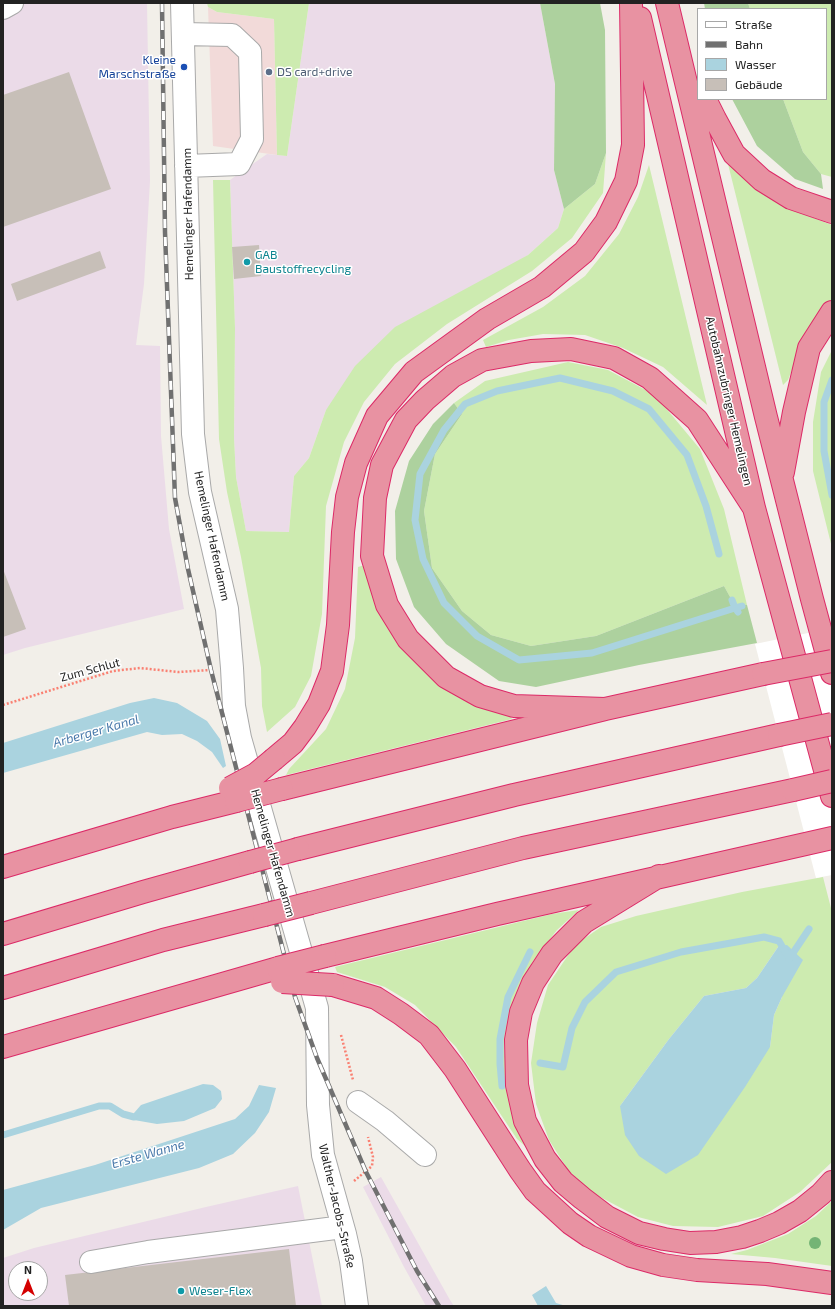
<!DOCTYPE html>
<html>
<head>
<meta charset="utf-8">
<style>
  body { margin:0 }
  #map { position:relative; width:835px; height:1309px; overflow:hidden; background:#f2efe9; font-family:"Exo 2",sans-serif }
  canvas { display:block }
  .frame { position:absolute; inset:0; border:4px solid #222; pointer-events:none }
  .legend { position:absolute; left:697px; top:8px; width:130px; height:92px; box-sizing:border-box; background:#fff; border:1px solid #a7a7a7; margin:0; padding:5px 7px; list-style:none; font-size:12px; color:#222 }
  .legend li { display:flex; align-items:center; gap:8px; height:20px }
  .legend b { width:20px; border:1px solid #a7a7a7 }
  .north { position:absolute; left:8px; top:1261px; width:40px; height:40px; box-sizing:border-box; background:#fff; border:1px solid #a7a7a7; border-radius:50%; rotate:0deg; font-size:11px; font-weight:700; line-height:16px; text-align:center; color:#222 }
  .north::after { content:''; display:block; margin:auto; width:14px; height:18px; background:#d40000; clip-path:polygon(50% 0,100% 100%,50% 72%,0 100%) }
</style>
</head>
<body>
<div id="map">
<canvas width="835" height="1309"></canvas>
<div class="frame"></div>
<ul class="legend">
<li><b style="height:5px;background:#fff"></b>Straße</li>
<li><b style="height:5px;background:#707070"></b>Bahn</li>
<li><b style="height:11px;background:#aad3df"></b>Wasser</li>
<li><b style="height:11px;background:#c7bfb8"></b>Gebäude</li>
</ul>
<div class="north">N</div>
</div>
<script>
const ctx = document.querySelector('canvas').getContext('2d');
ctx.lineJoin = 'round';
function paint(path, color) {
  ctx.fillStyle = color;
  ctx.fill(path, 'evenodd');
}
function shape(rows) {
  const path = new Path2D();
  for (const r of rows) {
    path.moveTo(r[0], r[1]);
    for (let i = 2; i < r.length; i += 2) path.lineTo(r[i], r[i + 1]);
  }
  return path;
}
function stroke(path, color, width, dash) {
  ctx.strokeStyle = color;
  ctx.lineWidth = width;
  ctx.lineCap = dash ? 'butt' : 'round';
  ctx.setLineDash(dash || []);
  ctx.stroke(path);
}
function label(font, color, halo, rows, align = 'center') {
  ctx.font = font + ' "Exo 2",sans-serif';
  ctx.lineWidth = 3;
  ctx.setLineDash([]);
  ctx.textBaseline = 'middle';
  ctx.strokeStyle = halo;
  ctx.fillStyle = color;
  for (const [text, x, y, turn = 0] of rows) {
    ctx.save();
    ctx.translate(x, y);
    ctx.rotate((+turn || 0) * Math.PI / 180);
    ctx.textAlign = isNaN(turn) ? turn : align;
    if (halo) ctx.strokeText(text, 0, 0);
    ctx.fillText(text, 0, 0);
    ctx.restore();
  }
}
paint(shape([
  [208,7,217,12,274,19,277,155,213,146]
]), '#f2dad9');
paint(shape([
  [3,3,147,3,150,181,144,284,136,345,160,346,161,436,169,529,184,609,25,648,3,655],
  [309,3,540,3,555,84,554,170,564,209,558,228,528,255,326,410,309,458,294,476,289,532,246,531,236,477,234,438,235,328,230,180,267,154,287,156],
  [381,1177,450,1300,454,1306,426,1306,404,1267,363,1187],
  [298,1186,322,1306,3,1306,3,1258,34,1248,206,1207],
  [16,1269,40,1269,40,1293,16,1293]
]), '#ebdbe8');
paint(shape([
  [207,3,309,3,287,156,277,155,274,19,217,12,208,7],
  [748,3,832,3,832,177,821,174,803,152,783,99,826,99,826,9,750,9],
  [606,153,603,193,572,238,532,271,447,324,395,364,364,402,344,442,326,506,322,614,311,676,295,707,267,732,262,706,261,668,241,557,227,492,219,439,213,180,230,180,235,328,234,438,236,477,246,531,289,532,294,476,309,458,326,410,355,366,395,327,528,255,558,228,564,209,595,184],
  [727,160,798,212,832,225,832,299,823,307,803,341,788,380,783,385],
  [649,165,707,405,663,367,623,348,585,335,543,334,509,340,486,347,483,340,543,307,585,276,619,234,638,197],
  [832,350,832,548,813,471,813,422,821,372],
  [568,362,608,370,655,395,700,449,724,509,747,605,734,604,724,586,596,636,531,646,491,635,462,611,432,568,424,511,435,454,462,414,454,403,485,381],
  [365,565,378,608,510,716,512,719,286,775,289,769,326,729,345,689,355,638,358,567],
  [823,877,832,912,832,1162,800,1192,763,1216,718,1227,673,1226,638,1217,587,1190,568,1170,549,1140,536,1104,531,1063,537,1023,548,985,575,945,601,927,636,916,742,892],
  [778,947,782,997,774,1015,770,1047,620,1106,669,1039,704,996,746,988,757,978],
  [579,910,557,930,533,961,513,1002,504,1047,509,1096,525,1146,517,1139,456,1047,415,1005,385,987,337,972,335,967,552,914],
  [832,1201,832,1266,775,1258,731,1254,747,1250,788,1234,816,1216]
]), '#cdebb0');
paint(shape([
  [540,3,600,3,605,30,606,153,595,184,564,209,554,170,555,84],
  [704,3,748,3,750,9,705,9],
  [732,99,783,99,803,152,821,174,823,189,795,179,757,146],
  [454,403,462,414,435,454,424,511,432,568,462,611,491,635,531,646,596,636,724,586,734,604,747,605,757,643,639,665,536,687,499,681,446,644,414,607,396,559,395,511,409,461,433,424]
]), '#add19e');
paint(shape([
  [154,698,177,703,207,721,220,739,226,766,223,768,212,752,197,741,182,734,162,735,147,732,3,773,3,743,130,703],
  [787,945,803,960,782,997,774,1015,770,1047,745,1087,698,1155,666,1174,639,1156,625,1135,620,1106,669,1039,704,996,746,988,757,978,778,947],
  [203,1084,213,1085,221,1091,222,1099,215,1108,184,1121,157,1124,134,1120,134,1113,141,1105],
  [259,1085,276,1088,269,1112,255,1133,233,1154,199,1168,41,1208,3,1230,3,1190,95,1165,235,1119,249,1106],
  [546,1286,556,1303,566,1306,538,1306,532,1295]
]), '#aad3df');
paint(shape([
  [832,628,832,875,816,878,755,644]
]), '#fff');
stroke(shape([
  [832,380,824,402,824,451,832,495],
  [719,554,706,506,687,455,649,409,613,391,560,378,497,391,465,404,444,430,420,474,415,520,423,559,444,603,477,636,519,660,592,653,735,608,732,600],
  [738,612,735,608,742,606],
  [789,959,809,929],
  [540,1063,563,1067,572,1028,585,1002,616,972,681,952,764,937,779,941,786,953],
  [502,1086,500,1064,500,1039,508,997,530,952],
  [3,1135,99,1106,110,1106,123,1114,134,1117]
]), '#aad3df', 7);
paint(shape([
  [69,72,111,189,3,227,3,95],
  [259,245,261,276,234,279,232,247],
  [100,251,106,268,17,301,11,284],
  [3,569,26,629,3,637],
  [289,1249,296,1306,69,1306,65,1275]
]), '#c7bfb8');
const minor = shape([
  [182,3,193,434,200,492,227,609,232,668,234,706,240,738,317,1008,318,1105,323,1155,345,1234,351,1261,357,1306],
  [3,8,12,3],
  [183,34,232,35,250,52,252,139,239,164,186,166],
  [358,1102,385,1121,425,1155],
  [91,1262,148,1252,343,1227]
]);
const highway = shape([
  [667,3,766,417,812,599,832,673],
  [640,18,754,508,832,796],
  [705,99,715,119,734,154,762,180,791,198,832,212],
  [783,472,794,412,809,348,832,312],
  [605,709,514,706,480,696,446,677,408,639,387,605,372,556,375,498,382,465,406,420,425,400,453,376,482,360,531,351,571,349,614,358,650,378,697,420,754,508],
  [274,759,293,743,305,727,319,704,332,671,338,625,343,532,347,497,356,463,377,416,414,372,487,319,542,287,584,252,606,222,626,181,633,145,631,3],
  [282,789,605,709,763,674],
  [298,849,514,795,779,735],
  [3,867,172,817,236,801],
  [659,876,584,922,552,954,533,983,521,1012,516,1040,517,1085,525,1121,545,1159,563,1182,582,1198,607,1217,639,1233,664,1239,690,1243,716,1242,742,1237,760,1231,779,1223,800,1211,821,1194,832,1182],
  [311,903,523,848,793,790],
  [3,934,143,892,250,862],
  [325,956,497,914,832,838],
  [333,985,376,998,401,1014,429,1035,455,1069,520,1170,535,1191,570,1223,589,1236,631,1256,663,1265,697,1270,767,1274,832,1283],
  [3,988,163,940,264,915],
  [3,1047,278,968]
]);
stroke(minor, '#a9a9a9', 24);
stroke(highway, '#dc2a67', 24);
stroke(shape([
  [3,705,113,671,140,668,178,672,210,670],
  [341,1035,353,1080],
  [354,1181,372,1166,373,1157,368,1137]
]), '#fa8072', 2.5, [2, 2]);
stroke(minor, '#fff', 22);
stroke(highway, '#e892a2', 22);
const rail = shape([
  [162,3,165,232,175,498,188,569,211,670,295,997,317,1058,366,1172,417,1271,439,1306]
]);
stroke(rail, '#707070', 4.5);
stroke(rail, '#fff', 3, [9]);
const highwayBridge = shape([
  [763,674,832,661],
  [779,735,832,724],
  [230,788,256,774,274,759],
  [793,790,832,781],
  [236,801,282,789],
  [250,862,298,849],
  [264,915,311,903],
  [278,968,325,956],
  [282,982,333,985]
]);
stroke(highwayBridge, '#dc2a67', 24, []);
stroke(highwayBridge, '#e892a2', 22);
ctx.fillStyle = '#74b475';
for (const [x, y] of [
  [815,1243]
]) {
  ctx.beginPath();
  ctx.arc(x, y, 6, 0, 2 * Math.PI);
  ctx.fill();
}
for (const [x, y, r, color] of [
  [184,67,4,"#1a4fb4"],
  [269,72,4,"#5c6f8a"],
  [247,262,4,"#0f9aa8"],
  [181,1291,4,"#0f9aa8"]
]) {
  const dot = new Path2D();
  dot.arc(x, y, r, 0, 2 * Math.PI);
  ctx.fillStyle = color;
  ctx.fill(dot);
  stroke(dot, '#fff', 1.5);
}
label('12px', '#164399', '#fff', [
  ["Kleine",176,60],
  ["Marschstraße",176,74]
], 'right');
label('12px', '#4e5e75', '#fff', [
  ["DS card+drive",277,72]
], 'left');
label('12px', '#222', '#fff', [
  ["Hemelinger Hafendamm",188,214,-91],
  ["Autobahnzubringer Hemelingen",729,401,77],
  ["Hemelinger Hafendamm",212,536,78],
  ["Zum Schlut",90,670,-15],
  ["Hemelinger Hafendamm",273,853,74],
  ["Walther-Jacobs-Straße",337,1206,77]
]);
label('12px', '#0d838f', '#fff', [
  ["GAB",255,255],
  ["Baustoffrecycling",255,269],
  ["Weser-Flex",189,1291]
], 'left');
label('italic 13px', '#4a7aab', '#fff', [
  ["Arberger Kanal",96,731,-16],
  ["Erste Wanne",148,1154,-16]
]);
</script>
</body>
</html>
